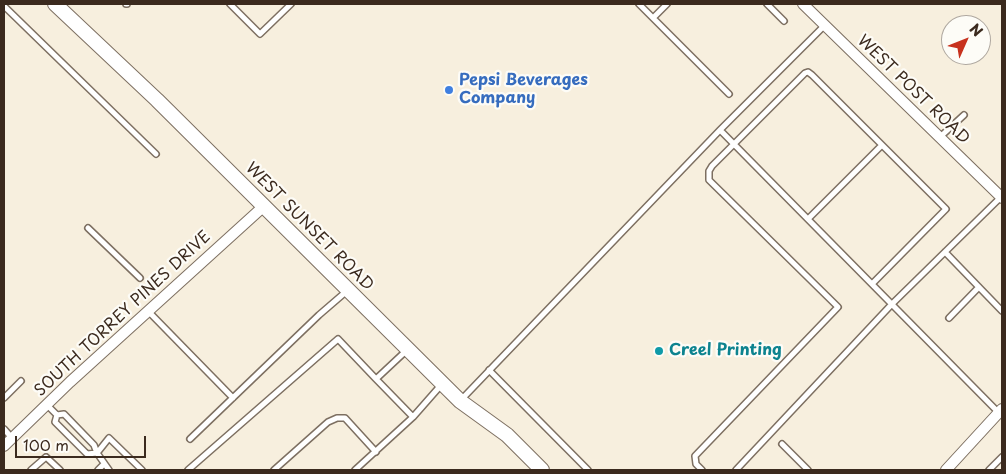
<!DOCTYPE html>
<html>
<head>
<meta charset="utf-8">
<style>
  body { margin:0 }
  #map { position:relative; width:1006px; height:474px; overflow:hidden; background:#f7efde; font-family:"Playpen Sans",sans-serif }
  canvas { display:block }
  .frame { position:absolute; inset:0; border:5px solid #3b2a1e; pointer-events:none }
  .north { position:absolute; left:941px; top:15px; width:50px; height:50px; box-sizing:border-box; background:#fdfcf7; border:1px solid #afa8a0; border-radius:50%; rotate:46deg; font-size:14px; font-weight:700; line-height:20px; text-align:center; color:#3b2a1e }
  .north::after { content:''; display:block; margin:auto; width:18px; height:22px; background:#c8321e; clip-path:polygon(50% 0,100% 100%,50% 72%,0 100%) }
  .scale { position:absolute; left:15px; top:436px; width:131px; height:22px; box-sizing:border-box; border:2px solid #3b2a1e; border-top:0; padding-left:6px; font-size:15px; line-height:18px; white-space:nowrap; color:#3b2a1e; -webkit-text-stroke:4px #fdfcf7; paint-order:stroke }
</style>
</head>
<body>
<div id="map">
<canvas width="1006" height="474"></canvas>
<div class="frame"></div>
<div class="north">N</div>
<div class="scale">100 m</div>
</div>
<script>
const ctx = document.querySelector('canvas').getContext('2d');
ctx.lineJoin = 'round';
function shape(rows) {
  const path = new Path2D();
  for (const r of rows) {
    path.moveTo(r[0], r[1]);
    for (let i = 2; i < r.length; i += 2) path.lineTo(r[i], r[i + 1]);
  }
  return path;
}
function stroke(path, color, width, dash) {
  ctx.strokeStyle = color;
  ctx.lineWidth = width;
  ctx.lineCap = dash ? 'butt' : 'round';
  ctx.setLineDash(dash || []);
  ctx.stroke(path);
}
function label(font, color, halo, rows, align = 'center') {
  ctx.font = font + ' "Playpen Sans",sans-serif';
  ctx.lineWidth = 4.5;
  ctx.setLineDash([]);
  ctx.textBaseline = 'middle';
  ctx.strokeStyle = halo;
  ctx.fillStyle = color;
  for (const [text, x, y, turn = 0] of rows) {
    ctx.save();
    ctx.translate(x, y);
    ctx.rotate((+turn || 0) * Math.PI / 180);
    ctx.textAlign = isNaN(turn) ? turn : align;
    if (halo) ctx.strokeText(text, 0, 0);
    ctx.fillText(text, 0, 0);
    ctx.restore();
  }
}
const service = shape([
  [126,4,127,4],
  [230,4,260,34,291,4],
  [639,4,729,94],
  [767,4,784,21],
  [4,6,156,154],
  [653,18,667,4],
  [720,130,1000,414],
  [940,137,964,115],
  [808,219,882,145],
  [88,228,140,278],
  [945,252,1002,311],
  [148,311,233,398],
  [949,318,979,287],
  [489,370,588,470],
  [376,379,413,417],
  [4,398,21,381],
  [460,401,720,130,825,25],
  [47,405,57,415,55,422,87,454,97,453,94,445,64,414,57,415],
  [4,429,12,438],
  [190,439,319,315,348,290],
  [782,444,808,470],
  [31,470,46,457,60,470],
  [98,470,104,464],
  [109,470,97,453,109,438,142,470],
  [188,470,338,339,376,379,407,350],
  [274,470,328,422,337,418,345,418,376,452],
  [355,470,413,417,442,384],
  [702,470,696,464,695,456,838,307,709,180,709,171,712,166,805,73,808,72,812,75,946,209,872,284],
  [736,470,892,304,1001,197],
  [989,470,1002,457]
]);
const minor = shape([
  [803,4,1002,198],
  [4,446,70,382,264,206],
  [946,470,1002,409]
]);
const secondary = shape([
  [55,4,157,100,460,401,507,435,542,470]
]);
stroke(service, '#7d6f61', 8);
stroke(minor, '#7d6f61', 12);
stroke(secondary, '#7d6f61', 16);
stroke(service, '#fff', 5);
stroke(minor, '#fff', 10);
stroke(secondary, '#fff', 14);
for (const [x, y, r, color] of [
  [449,90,5,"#3f7fe0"],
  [659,351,5,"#0f9aa8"]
]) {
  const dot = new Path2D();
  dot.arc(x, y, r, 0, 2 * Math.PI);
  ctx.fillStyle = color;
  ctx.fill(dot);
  stroke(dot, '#fdfcf7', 2);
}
label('bold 16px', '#366cbe', '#fdfcf7', [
  ["Pepsi Beverages",459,81],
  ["Company",459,99]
], 'left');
label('16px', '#3b2a1e', '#fdfcf7', [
  ["WEST POST ROAD",913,90,44],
  ["WEST SUNSET ROAD",309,227,45],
  ["SOUTH TORREY PINES DRIVE",123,314,-43]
]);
label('bold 16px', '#0d838f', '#fdfcf7', [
  ["Creel Printing",669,351]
], 'left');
</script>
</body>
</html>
